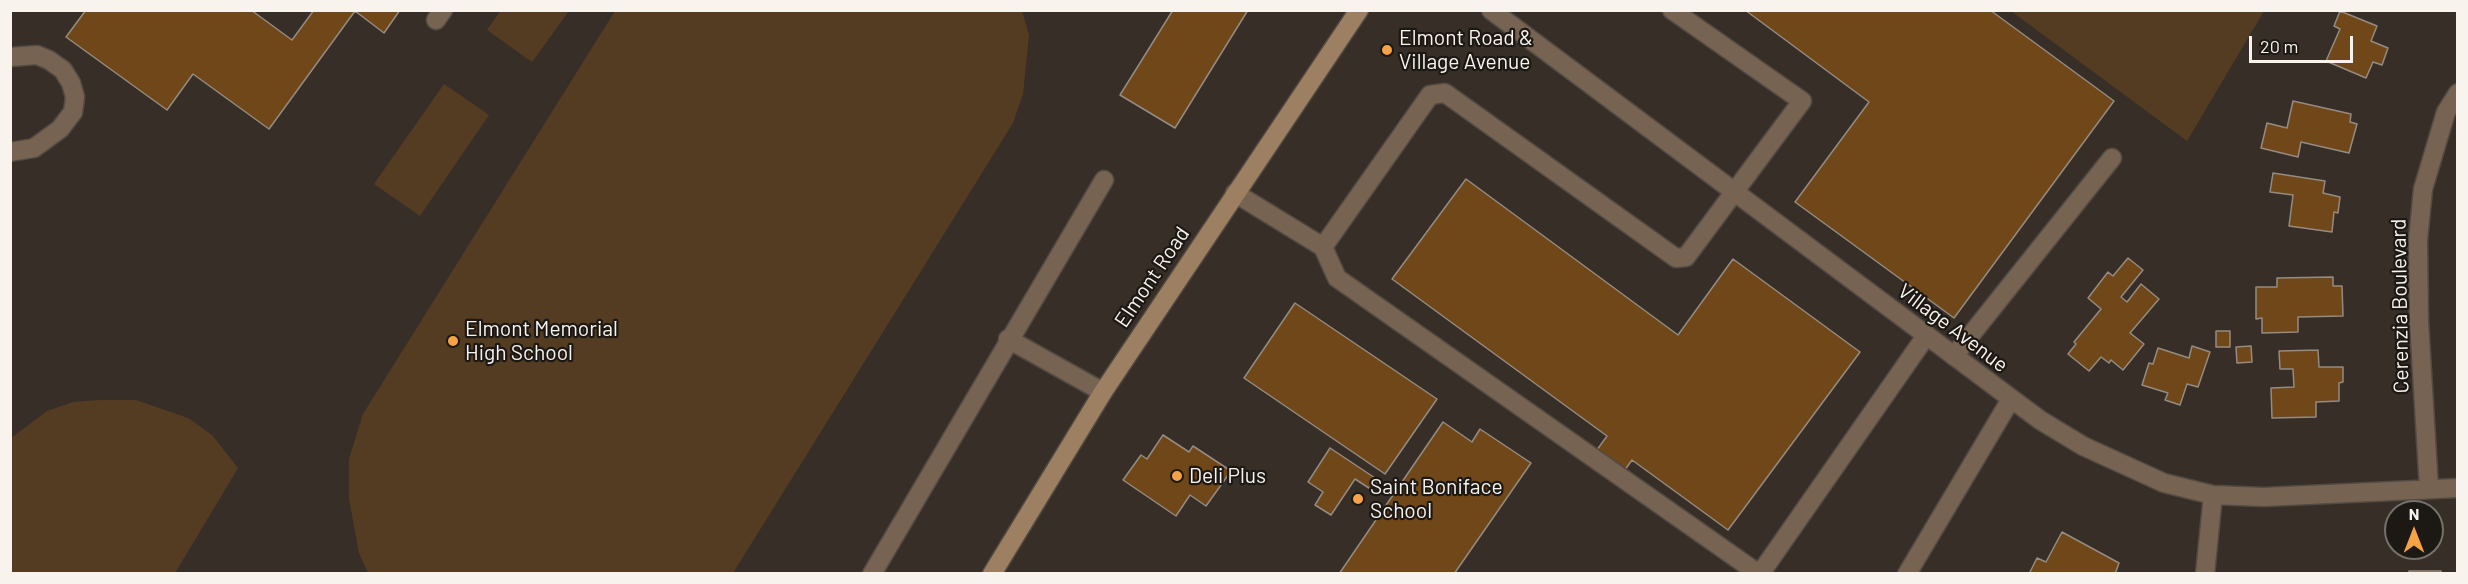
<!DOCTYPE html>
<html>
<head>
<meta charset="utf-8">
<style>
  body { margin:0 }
  #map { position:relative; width:2468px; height:584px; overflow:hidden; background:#372f27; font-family:Barlow,sans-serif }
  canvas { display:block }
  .frame { position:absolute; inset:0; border:12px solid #f9f3ee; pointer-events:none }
  .north { position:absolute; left:2384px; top:500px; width:60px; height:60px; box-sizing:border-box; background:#1c1814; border:2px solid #74706b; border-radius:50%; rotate:0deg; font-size:16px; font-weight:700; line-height:24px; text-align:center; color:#f9f3ee }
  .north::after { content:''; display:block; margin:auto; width:21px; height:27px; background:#f5a346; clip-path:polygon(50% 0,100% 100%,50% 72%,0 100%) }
  .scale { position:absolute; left:2249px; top:36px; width:104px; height:27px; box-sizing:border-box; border:3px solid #f9f3ee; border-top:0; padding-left:8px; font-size:18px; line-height:21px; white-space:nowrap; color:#f9f3ee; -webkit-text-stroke:4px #1c1814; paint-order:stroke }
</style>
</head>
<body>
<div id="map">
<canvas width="2468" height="584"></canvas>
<div class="frame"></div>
<div class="north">N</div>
<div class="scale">20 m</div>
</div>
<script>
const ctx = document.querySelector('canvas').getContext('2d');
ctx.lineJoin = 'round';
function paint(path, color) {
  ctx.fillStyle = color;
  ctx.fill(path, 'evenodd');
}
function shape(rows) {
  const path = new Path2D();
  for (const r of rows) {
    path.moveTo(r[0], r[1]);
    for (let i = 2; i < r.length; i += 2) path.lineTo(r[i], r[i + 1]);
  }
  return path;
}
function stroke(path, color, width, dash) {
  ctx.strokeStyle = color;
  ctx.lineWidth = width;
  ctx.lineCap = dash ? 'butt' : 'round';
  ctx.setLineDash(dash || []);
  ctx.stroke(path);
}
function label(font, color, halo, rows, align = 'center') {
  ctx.font = font + ' Barlow,sans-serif';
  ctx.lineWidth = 4.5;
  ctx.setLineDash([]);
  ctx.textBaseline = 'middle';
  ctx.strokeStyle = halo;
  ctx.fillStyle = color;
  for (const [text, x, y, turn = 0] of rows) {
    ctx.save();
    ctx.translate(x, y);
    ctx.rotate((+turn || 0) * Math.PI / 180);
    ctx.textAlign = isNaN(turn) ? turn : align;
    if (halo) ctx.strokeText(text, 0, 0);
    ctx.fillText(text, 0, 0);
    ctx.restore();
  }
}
paint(shape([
  [501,10,569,10,569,11,532,62,487,30],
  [615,11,1022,11,1029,35,1023,94,1013,123,733,573,368,573,359,553,349,499,349,459,363,414],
  [2011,11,2264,11,2187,141],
  [444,84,489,115,420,216,374,184],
  [101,400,136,400,188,418,212,435,238,468,175,573,11,573,11,438,47,411,73,402]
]), '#543c22');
const building = shape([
  [86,10,251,10,292,40,314,10,400,10,384,33,355,11,269,129,193,74,167,110,66,37,86,10],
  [1173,10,1248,10,1175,128,1120,95,1173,10],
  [1745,10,1990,10,2114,101,1954,318,1795,202,1869,102,1745,10],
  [2340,11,2377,26,2371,41,2388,48,2382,65,2373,62,2366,78,2326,61,2340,29,2334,26,2340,11],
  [2293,101,2351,114,2350,122,2357,124,2349,153,2301,142,2298,157,2261,148,2267,123,2287,128,2293,101],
  [2273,173,2325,181,2323,193,2340,197,2338,213,2334,212,2332,232,2289,226,2293,195,2270,192,2273,173],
  [1466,179,1678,335,1733,259,1860,352,1728,530,1632,460,1622,474,1594,454,1607,436,1392,279,1466,179],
  [2128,258,2143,270,2121,297,2127,302,2141,284,2159,299,2130,333,2144,344,2123,370,2111,360,2109,363,2101,357,2089,371,2068,354,2076,344,2074,342,2101,309,2088,298,2108,272,2113,276,2128,258],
  [2333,277,2333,286,2342,286,2343,316,2298,317,2298,332,2262,333,2262,318,2256,319,2256,287,2277,287,2277,278,2333,277],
  [1295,303,1437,399,1385,474,1244,378,1295,303],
  [2216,331,2230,331,2230,347,2216,347,2216,331],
  [2192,346,2210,352,2198,387,2187,384,2180,405,2165,400,2168,393,2142,385,2149,363,2153,364,2158,348,2189,358,2192,346],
  [2251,346,2252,362,2237,363,2236,347,2251,346],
  [2318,350,2319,367,2343,367,2343,382,2339,383,2339,401,2316,402,2316,417,2272,418,2271,388,2294,387,2293,369,2280,369,2279,351,2318,350],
  [1443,422,1472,442,1480,429,1531,463,1454,574,1339,574,1443,422],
  [1163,435,1189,452,1193,446,1231,471,1206,506,1190,495,1176,516,1123,480,1141,455,1147,459,1163,435],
  [1330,448,1378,480,1372,490,1355,479,1331,515,1315,505,1323,492,1308,482,1330,448],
  [2062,532,2119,563,2115,574,2029,574,2037,558,2046,562,2062,532],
  [2409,571,2441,571,2441,574,2409,574,2409,571]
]);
paint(building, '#704718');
stroke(building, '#958b82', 1.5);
const lane = shape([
  [436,20,443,10],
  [10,57,37,55,49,60,63,70,71,83,75,97,73,112,60,129,34,148,10,152],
  [1235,193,1323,247,1430,95,1445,93,1676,258,1686,257,1802,101,1672,10],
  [1323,247,1337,278,1759,574],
  [1008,339,1103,392],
  [1954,356,2112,158],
  [872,574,1104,180],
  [1760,574,1926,336],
  [1907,574,2011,399]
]);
const street = shape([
  [1491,10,2040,420,2083,446,2164,483,2213,495,2264,497,2458,488],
  [2429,489,2419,322,2418,240,2423,189,2446,112,2458,93],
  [2205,574,2213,495]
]);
const secondary = shape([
  [992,574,1103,392,1359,10]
]);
stroke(lane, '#524a43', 21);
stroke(street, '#524a43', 21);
stroke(secondary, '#524a43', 21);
stroke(lane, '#766351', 18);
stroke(street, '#766351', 18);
stroke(secondary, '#9d7f61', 18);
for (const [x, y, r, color] of [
  [1387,50,6,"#f5a346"],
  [453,341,6,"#f5a346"],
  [1177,476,6,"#f5a346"],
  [1358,499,6,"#f5a346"]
]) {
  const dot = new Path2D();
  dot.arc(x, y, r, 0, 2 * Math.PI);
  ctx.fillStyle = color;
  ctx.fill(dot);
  stroke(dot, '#1c1814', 2);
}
label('21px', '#f9f3ee', '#1c1814', [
  ["Elmont Road &",1399,38],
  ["Village Avenue",1399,62],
  ["Elmont Memorial",465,329],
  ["High School",465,353],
  ["Deli Plus",1189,476],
  ["Saint Boniface",1370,487],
  ["School",1370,511]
], 'left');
label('21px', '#f9f3ee', '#1c1814', [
  ["Elmont Road",1152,277,-56],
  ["Cerenzia Boulevard",2400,306,-91],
  ["Village Avenue",1953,328,37]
]);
</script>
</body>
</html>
